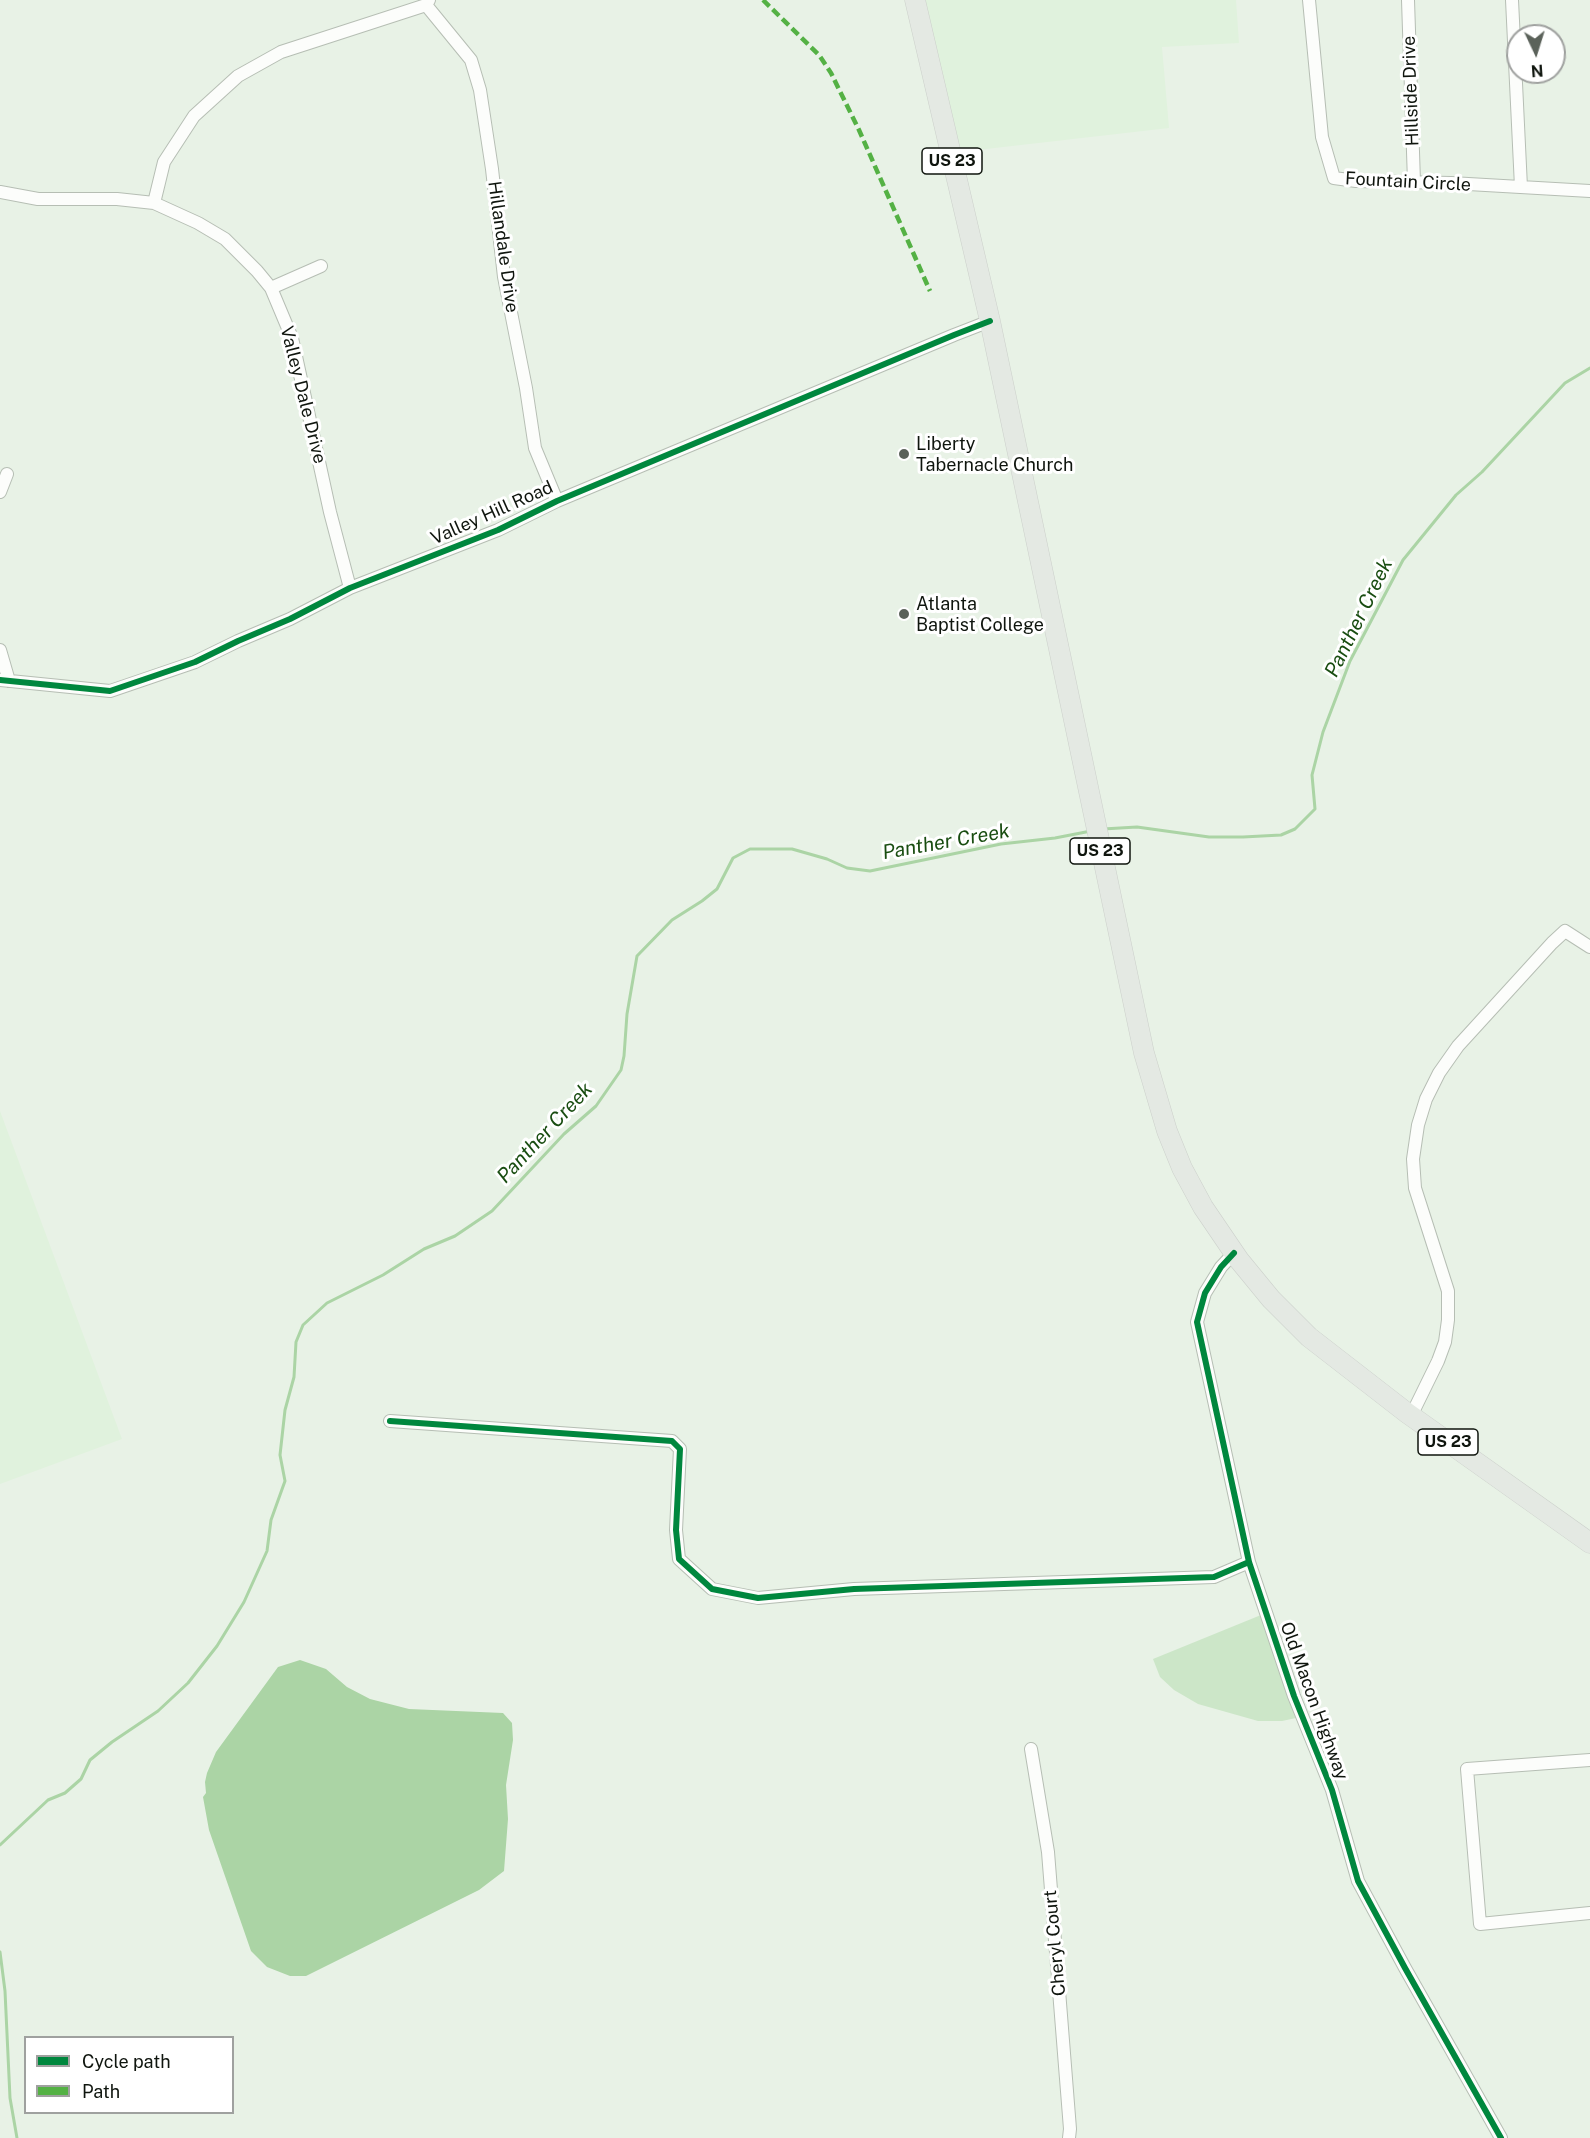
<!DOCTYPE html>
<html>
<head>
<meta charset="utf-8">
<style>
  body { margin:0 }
  #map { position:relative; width:1590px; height:2138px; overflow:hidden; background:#e8f2e6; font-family:"Public Sans",sans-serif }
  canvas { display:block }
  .legend { position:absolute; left:24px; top:2036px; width:210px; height:78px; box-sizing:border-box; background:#fff; border:2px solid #9fa19f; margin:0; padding:8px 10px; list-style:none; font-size:18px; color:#0f150e }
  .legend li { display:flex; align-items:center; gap:12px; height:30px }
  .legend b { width:30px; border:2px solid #9fa19f }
  .north { position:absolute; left:1506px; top:24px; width:60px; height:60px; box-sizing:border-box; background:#fff; border:2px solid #9fa19f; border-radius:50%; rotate:176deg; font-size:16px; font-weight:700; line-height:24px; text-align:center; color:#0f150e }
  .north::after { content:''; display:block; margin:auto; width:21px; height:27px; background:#5b625a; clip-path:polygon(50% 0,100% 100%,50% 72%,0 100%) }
</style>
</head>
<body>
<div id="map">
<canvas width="1590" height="2138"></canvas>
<ul class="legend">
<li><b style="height:8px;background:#00873e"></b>Cycle path</li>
<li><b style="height:8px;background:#54b144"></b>Path</li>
</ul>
<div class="north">N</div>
</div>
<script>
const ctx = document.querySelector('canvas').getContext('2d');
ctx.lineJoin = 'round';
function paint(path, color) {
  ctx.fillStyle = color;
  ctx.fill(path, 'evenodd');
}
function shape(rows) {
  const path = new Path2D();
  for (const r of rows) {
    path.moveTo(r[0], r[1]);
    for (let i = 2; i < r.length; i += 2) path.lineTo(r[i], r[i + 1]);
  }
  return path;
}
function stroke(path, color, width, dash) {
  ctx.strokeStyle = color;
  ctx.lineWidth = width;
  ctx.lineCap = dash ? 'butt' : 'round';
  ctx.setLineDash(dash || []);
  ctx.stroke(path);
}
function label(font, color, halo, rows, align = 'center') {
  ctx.font = font + ' "Public Sans",sans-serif';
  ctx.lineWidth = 6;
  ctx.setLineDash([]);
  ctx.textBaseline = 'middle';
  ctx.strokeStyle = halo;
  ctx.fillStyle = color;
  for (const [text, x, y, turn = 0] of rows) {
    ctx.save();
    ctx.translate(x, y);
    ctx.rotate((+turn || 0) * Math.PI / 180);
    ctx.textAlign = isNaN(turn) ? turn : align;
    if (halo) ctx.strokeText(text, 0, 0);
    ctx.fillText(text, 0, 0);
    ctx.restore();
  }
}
paint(shape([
  [922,0,1236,0,1239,43,1162,47,1169,128,960,152],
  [0,1111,122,1439,0,1484]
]), '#e0f2dd');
paint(shape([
  [1261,1615,1296,1718,1282,1721,1258,1721,1198,1704,1174,1690,1160,1677,1153,1659]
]), '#cce6c8');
paint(shape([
  [300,1660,326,1669,347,1687,370,1699,409,1709,503,1713,512,1723,513,1740,506,1785,508,1819,504,1871,479,1890,306,1976,290,1976,267,1967,251,1951,209,1830,203,1797,206,1793,205,1782,207,1773,216,1752,278,1667]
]), '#abd4a5');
stroke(shape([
  [1103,829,1137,827,1209,837,1243,837,1281,835,1295,829,1315,809,1312,775,1323,732,1350,661,1403,560,1456,495,1482,472,1565,383,1590,368],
  [0,1845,48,1800,65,1793,81,1779,90,1760,112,1742,158,1711,188,1683,217,1646,244,1602,267,1551,271,1520,285,1481,280,1455,285,1410,294,1377,296,1342,303,1325,327,1303,383,1275,424,1249,455,1236,492,1211,564,1134,596,1106,621,1070,624,1056,627,1014,637,956,672,920,702,901,717,889,733,858,750,849,792,849,827,859,847,868,870,871,1001,844,1055,838,1091,831],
  [0,1952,5,1991,10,2098,17,2138]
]), '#abd4a5', 3);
const street = shape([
  [1309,0,1322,137,1334,178,1356,181,1451,183,1590,191],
  [1408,0,1414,182],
  [1512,0,1521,187],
  [426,5,471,60,480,90,492,169,504,277,526,388,535,448,557,501],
  [0,192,38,199,117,199,154,203,198,223,225,239,257,271,271,288,292,338,330,512,350,588],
  [154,203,164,162,194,116,238,76,281,52,426,5,429,0],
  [271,288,321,266],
  [0,492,7,474],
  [0,650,9,681],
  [0,680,110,691,195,662,238,641,290,619,350,588,498,530,557,501,954,335,990,321],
  [1234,1253,1221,1267,1205,1293,1197,1322,1249,1562,1294,1696,1332,1790,1358,1881,1405,1968,1501,2138],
  [1411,1416,1438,1361,1445,1342,1448,1320,1448,1291,1415,1188,1413,1159,1418,1125,1426,1099,1439,1073,1458,1046,1552,943,1565,931,1590,947],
  [390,1421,672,1441,680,1449,676,1530,679,1559,712,1589,758,1598,854,1589,1214,1577,1249,1562],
  [1031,1749,1048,1852,1070,2129,1069,2138],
  [1590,1760,1467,1769,1480,1924,1590,1913]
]);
const primary = shape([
  [915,0,990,321,1144,1053,1167,1131,1182,1168,1203,1207,1239,1260,1271,1299,1309,1337,1407,1413,1590,1543]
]);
stroke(street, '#b6beb4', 14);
stroke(primary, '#ccd0cb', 21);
stroke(street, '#fcfdfb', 12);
stroke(primary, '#e4e9e3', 20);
stroke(shape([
  [763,0,819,55,831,73,859,130,930,291]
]), '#54b144', 4.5, [9, 4.5]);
stroke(shape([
  [0,680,110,691,195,662,238,641,290,619,350,588,498,530,557,501,954,335,990,321],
  [1234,1253,1221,1267,1205,1293,1197,1322,1249,1562,1294,1696,1332,1790,1358,1881,1405,1968,1501,2138],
  [390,1421,672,1441,680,1449,676,1530,679,1559,712,1589,758,1598,854,1589,1214,1577,1249,1562]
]), '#00873e', 6);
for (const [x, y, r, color] of [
  [904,454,6,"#5b625a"],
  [904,614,6,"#5b625a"]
]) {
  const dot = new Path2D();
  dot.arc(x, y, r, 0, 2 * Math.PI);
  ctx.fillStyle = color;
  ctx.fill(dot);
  stroke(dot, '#fff', 2);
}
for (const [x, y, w] of [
  [952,161,60],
  [1100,851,60],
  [1448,1442,60]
]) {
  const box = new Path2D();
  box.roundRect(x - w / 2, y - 13, w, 26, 4.5);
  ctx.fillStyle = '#fff';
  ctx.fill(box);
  stroke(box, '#0f150e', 1.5);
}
label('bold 16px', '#0f150e', null, [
  ["US 23",952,161],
  ["US 23",1100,851],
  ["US 23",1448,1442]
]);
label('18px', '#0f150e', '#fff', [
  ["Hillside Drive",1411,91,-92],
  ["Fountain Circle",1408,182,3],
  ["Hillandale Drive",503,247,82],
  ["Valley Dale Drive",303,395,76],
  ["Valley Hill Road",492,513,-24],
  ["Old Macon Highway",1314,1701,70],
  ["Cheryl Court",1055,1943,-95]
]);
label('18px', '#0f150e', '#fff', [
  ["Liberty",916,444],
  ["Tabernacle Church",916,465],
  ["Atlanta",916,604],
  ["Baptist College",916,625]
], 'left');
label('italic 20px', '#194d11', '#fff', [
  ["Panther Creek",1359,618,-64],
  ["Panther Creek",946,842,-10],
  ["Panther Creek",545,1133,-47]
]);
</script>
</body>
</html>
